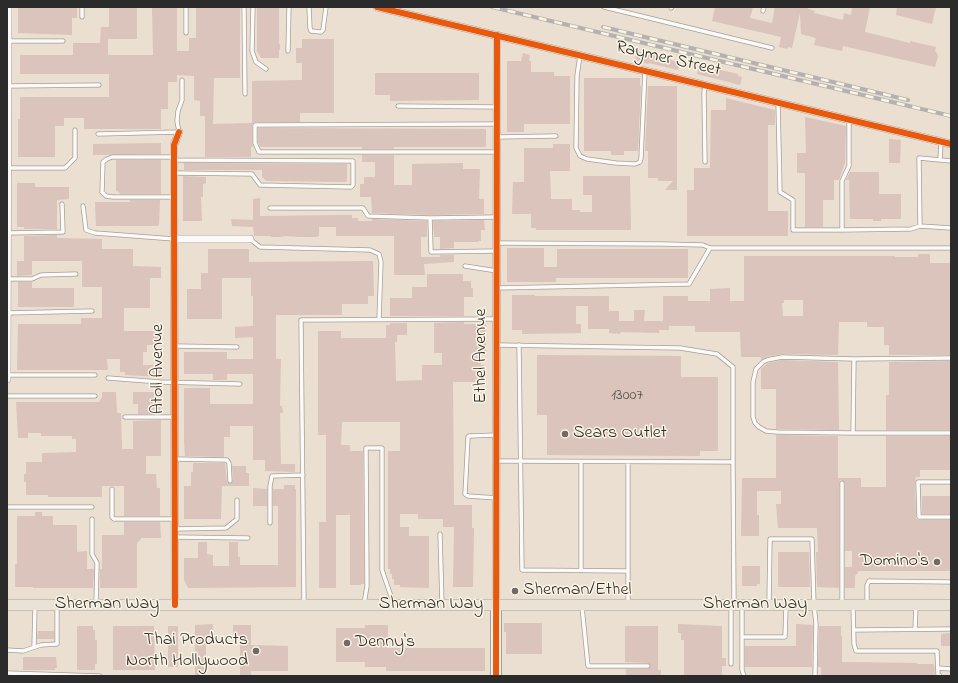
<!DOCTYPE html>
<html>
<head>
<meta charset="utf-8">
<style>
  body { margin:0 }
  #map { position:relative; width:958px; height:683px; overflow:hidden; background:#eadfd0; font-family:"Indie Flower",sans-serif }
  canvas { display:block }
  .frame { position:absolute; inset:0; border:8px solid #2b2b2b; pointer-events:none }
</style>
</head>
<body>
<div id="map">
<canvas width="958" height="683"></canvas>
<div class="frame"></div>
</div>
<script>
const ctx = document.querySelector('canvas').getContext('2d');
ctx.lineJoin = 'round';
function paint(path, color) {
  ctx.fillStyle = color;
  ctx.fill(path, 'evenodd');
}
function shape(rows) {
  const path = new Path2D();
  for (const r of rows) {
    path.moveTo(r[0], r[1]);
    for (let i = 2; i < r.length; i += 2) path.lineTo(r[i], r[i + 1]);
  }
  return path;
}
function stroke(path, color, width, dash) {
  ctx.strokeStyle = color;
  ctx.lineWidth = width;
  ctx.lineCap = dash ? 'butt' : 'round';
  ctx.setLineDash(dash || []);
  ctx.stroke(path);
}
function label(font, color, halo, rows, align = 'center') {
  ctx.font = font + ' "Indie Flower",sans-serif';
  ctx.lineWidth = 3;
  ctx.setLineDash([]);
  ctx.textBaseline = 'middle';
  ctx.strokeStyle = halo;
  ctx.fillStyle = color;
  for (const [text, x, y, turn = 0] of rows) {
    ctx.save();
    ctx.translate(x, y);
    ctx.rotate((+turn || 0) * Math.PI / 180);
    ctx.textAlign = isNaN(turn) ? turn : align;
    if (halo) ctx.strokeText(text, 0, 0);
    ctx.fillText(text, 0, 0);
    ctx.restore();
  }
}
paint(shape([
  [18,7,77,7,77,18,72,18,72,35,18,33],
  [109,7,137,7,137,39,108,39,108,55,153,55,152,7,177,7,177,51,189,51,189,38,196,38,196,7,240,7,240,78,214,78,213,124,252,123,252,81,302,80,302,63,296,63,296,48,302,48,302,39,334,39,334,113,300,113,300,122,254,122,252,125,252,143,253,147,251,147,251,157,205,157,205,116,200,116,200,101,194,100,194,76,177,75,177,82,168,82,168,109,161,109,161,129,84,129,84,118,64,118,64,126,55,126,55,157,18,157,18,119,20,119,20,97,109,97,109,74,20,74,20,55,73,55,73,43,100,43,101,27,109,27],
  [257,7,279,7,279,44,280,44,280,50,279,50,279,58,261,58,257,51],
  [715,7,753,7,750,18,772,23,775,7,808,7,808,9,815,11,814,13,843,20,844,13,851,15,852,7,870,7,865,32,910,43,910,41,936,47,935,51,937,53,938,57,935,67,843,46,842,51,814,45,816,38,801,34,800,13,792,48,788,47,787,49,779,47,781,37,712,21],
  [897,7,936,7,932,24,896,15],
  [637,51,650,55,658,55,680,63,678,70,649,63,648,64,635,60],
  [523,53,530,55,529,61,531,61,531,72,554,72,554,76,570,76,570,124,524,124,524,132,507,132,507,61,521,61],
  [699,65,738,74,738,76,742,77,740,85,697,74],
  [375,73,479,73,479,100,390,101,390,95,375,95],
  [584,78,640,78,640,86,641,86,638,151,624,151,624,155,611,155,611,151,584,151],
  [648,86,677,86,677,190,665,190,673,181,658,181,658,178,648,178,648,151,645,151],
  [726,98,775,110,775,125,768,125,768,211,788,211,788,236,687,236,687,190,694,190,694,168,710,168,711,110,726,110],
  [805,117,846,126,845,163,839,180,834,180,834,200,823,200,823,227,805,227,805,173,797,173,797,153,806,153],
  [258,128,486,129,486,147,394,147,394,149,362,149,362,147,260,147,258,142],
  [889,139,901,140,900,163,889,163],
  [161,143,161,154,93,155,93,144],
  [553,144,570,144,570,171,550,171,551,199,572,199,572,210,580,210,580,212,592,212,592,195,583,195,583,176,630,176,631,230,536,230,536,228,531,228,531,214,512,214,513,182,524,182,524,148,553,148],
  [362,155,394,155,394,185,412,185,412,164,463,163,463,169,480,169,479,199,484,199,484,214,430,215,372,213,371,197,360,197,360,184,364,184,364,177,375,177,375,162,362,162],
  [116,160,161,160,161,194,121,194,116,190],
  [184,163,347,164,347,182,266,181,262,177,262,170,184,170],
  [850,172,879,172,879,194,901,194,901,219,881,219,881,221,873,221,873,219,850,219,849,180,846,180],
  [183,176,206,177,206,183,203,184,203,197,201,197,202,221,183,221],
  [17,183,35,183,35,187,69,187,69,199,57,200,57,229,24,229,24,227,17,227],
  [260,198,260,216,342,215,352,215,352,218,358,218,358,221,372,221,372,219,427,221,427,237,421,237,421,257,440,257,440,255,454,255,454,262,424,264,425,275,394,275,394,236,336,236,336,227,319,227,319,236,316,237,299,237,283,236,283,237,271,237,271,236,254,236,253,227,232,226,231,219,253,220,253,199],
  [129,200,160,200,159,225,157,226,96,226,95,202,131,202],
  [484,220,485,230,481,230,481,241,478,241,478,242,454,242,454,248,440,249,440,237,434,237,433,221],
  [57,235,57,238,102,239,102,249,133,249,133,266,161,267,161,278,150,278,150,308,124,308,124,331,161,331,161,345,147,345,147,352,143,352,143,365,161,365,161,377,125,375,125,372,120,372,120,359,107,359,108,370,17,370,18,324,81,324,81,318,102,318,102,287,82,287,82,261,32,261,32,275,17,276,17,261,24,261,24,236],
  [507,248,544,248,544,267,557,267,557,249,688,249,688,278,556,278,556,282,507,282],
  [208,249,249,249,249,262,373,261,374,296,368,296,368,304,342,304,342,315,276,315,276,359,281,359,280,406,282,406,283,413,280,413,281,464,295,464,295,472,265,471,265,460,253,460,253,426,230,426,230,437,224,437,224,457,185,456,184,441,184,388,210,388,210,404,253,404,253,374,227,374,227,380,213,380,213,374,184,374,184,352,227,352,227,359,253,359,253,337,235,338,235,327,253,326,253,296,251,296,251,278,222,278,222,319,187,319,187,289,201,289,201,273,208,273],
  [918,254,930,254,930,263,951,263,951,355,889,355,889,345,884,345,884,327,867,327,867,322,839,322,838,355,782,354,766,357,761,360,761,357,741,357,740,332,695,332,695,326,669,326,669,330,659,330,659,333,621,332,620,334,609,333,609,329,588,329,588,306,576,306,576,324,581,324,581,333,522,334,522,330,512,330,512,295,535,295,535,296,609,296,609,311,619,311,619,321,634,321,634,310,645,310,644,321,663,321,663,296,688,296,688,301,710,301,710,289,730,288,730,301,744,301,744,256,895,256,895,257,918,257],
  [784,300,803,300,803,316,783,316,782,303,784,303],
  [427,274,463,274,463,281,471,281,471,288,473,288,473,297,464,297,464,316,390,316,390,298,412,298,412,287,427,287],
  [18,282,32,282,32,288,74,288,74,307,18,307],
  [464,322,464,324,486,324,486,352,481,352,481,365,484,365,484,379,475,379,475,382,453,382,454,505,472,505,472,528,474,528,473,587,453,587,454,527,443,527,443,519,418,519,418,514,400,514,400,527,409,527,409,536,429,536,429,588,400,587,400,585,394,585,394,579,392,579,392,574,390,574,390,569,388,569,388,451,400,451,400,422,342,422,341,445,350,445,350,451,363,451,364,584,361,584,361,585,350,585,350,515,336,515,336,588,319,588,319,522,326,522,326,435,318,435,318,331,341,331,341,338,386,338,386,325,390,325,390,323,407,323,407,335,397,335,397,342,395,342,396,381,422,380,422,365,442,365,442,353,434,353,434,323],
  [537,355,681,356,681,377,718,377,718,451,700,451,700,456,547,455,547,415,537,415],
  [782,360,838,362,839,430,776,429,776,389,761,389,761,369,768,363],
  [951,361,951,430,886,430,886,395,889,395,889,362],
  [102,392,116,392,117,413,121,413,122,449,133,449,133,421,161,420,161,456,146,456,146,474,156,474,157,488,160,488,160,516,124,516,124,486,102,486,102,497,48,497,48,495,26,495,26,482,24,482,24,474,26,474,26,462,42,462,42,453,76,452,76,439,72,439,72,436,41,436,41,433,28,433,28,438,18,438,16,402,99,402,102,397],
  [133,392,161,392,160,414,138,414,138,404,133,404],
  [776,435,838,436,838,478,861,478,861,487,886,487,886,436,951,436,951,470,920,470,920,477,916,477,915,482,916,519,919,520,951,520,951,571,859,571,855,576,855,588,845,588,845,567,852,567,852,551,845,551,845,483,842,480,840,480,839,483,839,588,817,587,816,552,818,552,817,528,778,528,776,504,781,504,781,491,757,491,757,515,759,515,759,536,741,536,742,478,776,478],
  [193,463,225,463,227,482,230,484,233,481,232,466,246,466,246,473,249,473,249,486,222,486,221,519,184,519,184,486,191,486,191,472,193,472],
  [284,485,295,485,295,489,296,489,296,587,188,588,184,580,184,558,198,558,198,542,207,542,207,554,213,555,213,566,229,566,229,542,238,542,238,557,240,557,240,565,278,565,278,506,273,506,273,489,284,489],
  [253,488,267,489,267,506,253,506],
  [922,496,951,496,951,514,922,514],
  [35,512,42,512,42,516,53,516,53,525,77,525,77,552,87,551,87,569,94,569,93,588,33,588,33,587,15,587,15,564,17,564,17,516,35,516],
  [124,522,160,522,161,538,142,538,137,543,137,588,100,588,100,569,102,569,102,535,124,535],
  [778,552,809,552,810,587,778,587],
  [742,566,760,566,760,584,757,584,757,586,742,586],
  [504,623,542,623,542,654,506,654,506,632,504,632],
  [213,624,213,638,206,638,206,676,195,676,195,625],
  [678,624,722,626,722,658,726,658,726,666,722,666,722,676,684,676,684,640,681,640,681,633,678,633],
  [796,624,813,625,812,667,745,667,745,646,796,646],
  [233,625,251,625,251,645,288,646,288,671,251,671,251,676,240,676,240,638,233,638],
  [365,625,388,625,388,648,485,648,485,671,386,671,386,667,365,667,365,662,336,662,336,628,365,628],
  [77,626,93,626,93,630,95,630,95,640,97,640,97,664,95,664,95,670,77,670],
  [113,626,154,626,155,670,113,670],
  [168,626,178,626,178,667,168,667],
  [625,626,658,626,658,670,661,670,661,676,626,676,626,669,648,669,651,666,648,663,625,662],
  [819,626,841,626,841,636,842,636,842,662,917,663,917,664,934,664,935,676,821,676,821,667,818,667],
  [38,631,54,631,54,639,37,639],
  [951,633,951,646,941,646,941,634],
  [23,657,56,657,57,668,55,668,55,670,23,670]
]), '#dac4bb');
const lane = shape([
  [82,7,82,17],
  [244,7,245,94],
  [253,7,252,51,256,62,266,69],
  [309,7,310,28,311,31,321,32,323,30,326,7],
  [604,7,772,48],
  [671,8,672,7],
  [763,11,764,7],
  [186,33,186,7],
  [8,41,63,41],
  [288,51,289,7],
  [580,55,577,76,576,148,580,156,587,159,616,163,635,164,640,162,641,158,645,70],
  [8,86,99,85],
  [778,102,780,192,793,200,793,230,842,230,842,181,849,166,849,119],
  [398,106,497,107],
  [497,124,255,125,255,143,259,152,497,152],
  [98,134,179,132,177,121,178,111,182,100,182,80],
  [497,137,556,136],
  [940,160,951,161],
  [705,162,704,92,706,85],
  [8,168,65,168,75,158,75,130],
  [174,173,252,174,260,185,351,187,353,185,353,161,174,160],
  [174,197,113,197,106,196,102,192,103,162,107,159,112,157,174,157],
  [83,206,86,230,95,233,174,239],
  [270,208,363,208,368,216,430,218,431,252,497,251],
  [430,218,497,217],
  [920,226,919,158,940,160,941,142],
  [842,230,911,229,920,226,951,228],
  [7,233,63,232,62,204],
  [250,239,260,247,370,250,379,254,381,262,379,319],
  [497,243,663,244,703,245,710,248],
  [465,266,497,271],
  [7,279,32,279,41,275,76,274],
  [497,288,689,284,710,248,951,248],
  [7,313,92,311],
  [519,345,522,570,628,571],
  [175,346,237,347],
  [854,359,853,433,951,433],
  [7,375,95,375],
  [108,378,160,382,240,384],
  [7,396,95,396],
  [125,417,174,417],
  [853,433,777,432,766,431,759,427,755,423,753,417,753,382,756,369,763,362,767,360,782,357,854,359,951,358],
  [497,435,469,436,468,437,465,494,468,496,497,498],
  [174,459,227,460,229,463,230,481],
  [497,461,733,462,733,367,717,354,680,348,497,345],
  [581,462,581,571],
  [733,462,734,604],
  [951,482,918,482,919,517,951,517],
  [842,483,842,604],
  [112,489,112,517,114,519,174,519],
  [7,507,92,507],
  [92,519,92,554,97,563,96,604],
  [270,523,270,486,272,476,303,475],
  [174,529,226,528,237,519,237,500],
  [440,534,442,604],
  [174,537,248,538],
  [304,604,301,320,497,319],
  [364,604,367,586,366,448,382,448,382,570,393,602],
  [628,604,628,462],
  [769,604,770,539,812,539,814,605,816,624,815,676],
  [867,604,867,585,869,581,951,582],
  [742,606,742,637,785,637,786,607],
  [853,606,854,644,856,651,937,651,938,674,940,676],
  [582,607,588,666,648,666],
  [915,629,916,606],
  [854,630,951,629],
  [742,637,742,670,744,676],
  [34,647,35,606],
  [7,650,23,651,41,645,57,644,57,607],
  [731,664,731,606],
  [938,668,951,669],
  [7,673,100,676]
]);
const street = shape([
  [377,7,951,144],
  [174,239,250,239],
  [7,379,8,7],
  [175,605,174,197,174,145,179,132],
  [496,605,497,35]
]);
const secondary = shape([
  [496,605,496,676]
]);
const primary = shape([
  [7,605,951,605]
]);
stroke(lane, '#a59f96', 5);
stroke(street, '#a59f96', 8);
stroke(secondary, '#a59f96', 12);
stroke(primary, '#a59f96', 12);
stroke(lane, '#fcfaf8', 3.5);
stroke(street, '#fcfaf8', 7);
stroke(secondary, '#f4f0ea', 10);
stroke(primary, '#e9e2d5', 11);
const rail = shape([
  [492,7,951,116],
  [603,27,908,100]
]);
stroke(rail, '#b4b2b0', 4);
stroke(rail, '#fcf5e5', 2.5, [8]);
stroke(shape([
  [377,7,951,144],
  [175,605,174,197,174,145,179,132],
  [496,676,497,35]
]), '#e8590c', 6);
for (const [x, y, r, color] of [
  [565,434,4,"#6e6a65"],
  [937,562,4,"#6e6a65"],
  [515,591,4,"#6e6a65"],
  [347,643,4,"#6e6a65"],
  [256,651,4,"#6e6a65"]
]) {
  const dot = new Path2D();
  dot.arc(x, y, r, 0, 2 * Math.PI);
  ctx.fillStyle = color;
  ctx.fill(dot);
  stroke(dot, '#fcf5e5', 1.5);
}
label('16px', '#57514f', null, [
  ["13007",627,396]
]);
label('18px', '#2b2b2b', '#fcf5e5', [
  ["Raymer Street",668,60,13],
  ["Ethel Avenue",482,356,-90],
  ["Atoll Avenue",159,369,-90],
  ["Sherman Way",107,605],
  ["Sherman Way",431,605],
  ["Sherman Way",755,605]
]);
label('18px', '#2b2b2b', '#fcf5e5', [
  ["Sears Outlet",573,434],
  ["Domino's",929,562,"right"],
  ["Sherman/Ethel",523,591],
  ["Thai Products",248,641,"right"],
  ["North Hollywood",248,662,"right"],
  ["Denny's",355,643]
], 'left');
</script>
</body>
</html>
